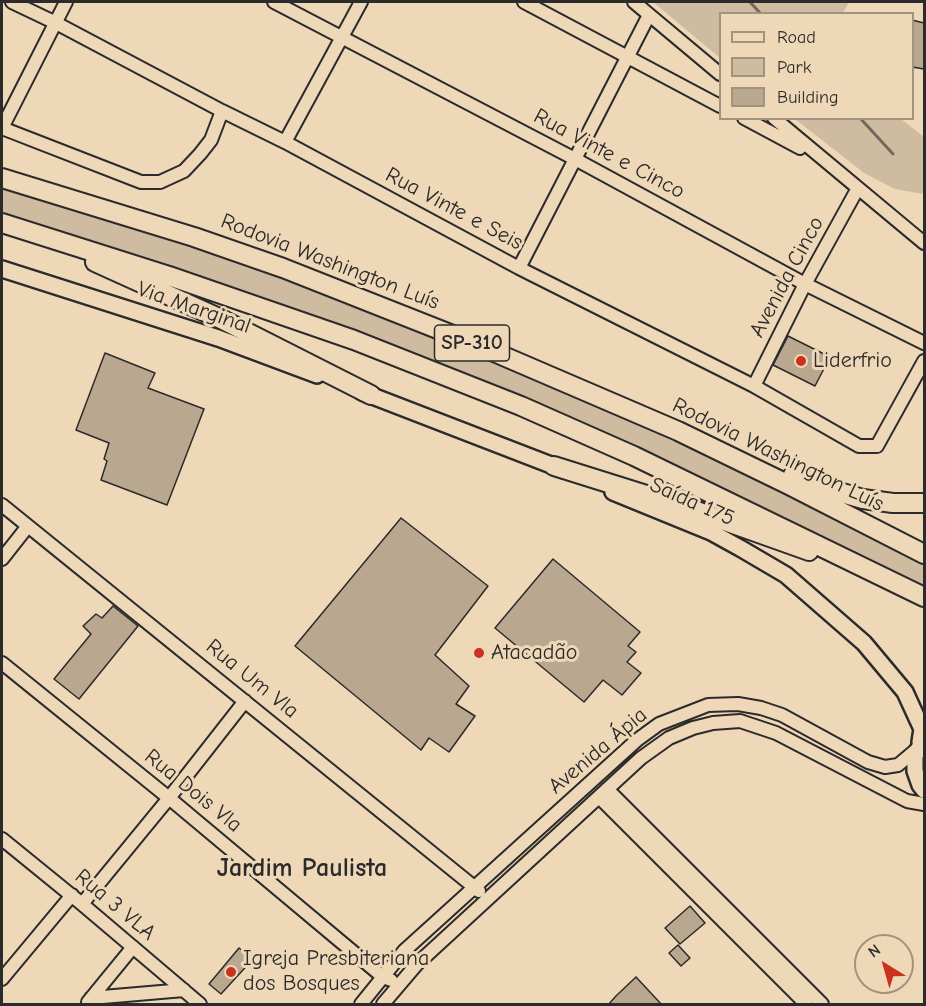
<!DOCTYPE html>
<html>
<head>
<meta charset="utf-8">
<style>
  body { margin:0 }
  #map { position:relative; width:926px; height:1006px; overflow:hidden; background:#efd8b7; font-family:"Comic Neue",sans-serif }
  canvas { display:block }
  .frame { position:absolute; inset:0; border:3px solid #2b2b2b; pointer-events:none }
  .legend { position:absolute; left:719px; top:12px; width:195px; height:108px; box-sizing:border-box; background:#efd8b7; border:2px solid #a1937f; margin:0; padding:8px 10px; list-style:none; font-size:18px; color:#2b2b2b }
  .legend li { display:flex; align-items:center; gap:12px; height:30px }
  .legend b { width:30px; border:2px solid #a1937f }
  .north { position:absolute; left:854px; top:934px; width:60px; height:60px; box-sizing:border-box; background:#efd8b7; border:2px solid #a1937f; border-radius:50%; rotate:323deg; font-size:16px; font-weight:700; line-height:24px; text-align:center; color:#2b2b2b }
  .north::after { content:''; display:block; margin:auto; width:21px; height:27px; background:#c8321e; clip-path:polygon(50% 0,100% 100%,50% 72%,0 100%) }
</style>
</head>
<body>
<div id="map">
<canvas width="926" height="1006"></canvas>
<div class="frame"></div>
<ul class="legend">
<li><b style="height:8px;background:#efd8b7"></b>Road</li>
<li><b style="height:16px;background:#cfbca0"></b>Park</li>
<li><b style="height:16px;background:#b9a790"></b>Building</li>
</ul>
<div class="north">N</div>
</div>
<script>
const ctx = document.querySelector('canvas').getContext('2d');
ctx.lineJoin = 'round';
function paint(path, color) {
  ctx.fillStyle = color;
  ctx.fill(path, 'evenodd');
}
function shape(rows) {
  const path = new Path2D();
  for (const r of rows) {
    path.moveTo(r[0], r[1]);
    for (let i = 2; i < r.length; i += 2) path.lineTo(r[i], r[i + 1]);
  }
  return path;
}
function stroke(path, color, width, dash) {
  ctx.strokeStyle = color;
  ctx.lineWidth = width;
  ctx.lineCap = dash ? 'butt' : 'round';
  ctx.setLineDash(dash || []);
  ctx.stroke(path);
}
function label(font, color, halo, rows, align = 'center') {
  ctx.font = font + ' "Comic Neue",sans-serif';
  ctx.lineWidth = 6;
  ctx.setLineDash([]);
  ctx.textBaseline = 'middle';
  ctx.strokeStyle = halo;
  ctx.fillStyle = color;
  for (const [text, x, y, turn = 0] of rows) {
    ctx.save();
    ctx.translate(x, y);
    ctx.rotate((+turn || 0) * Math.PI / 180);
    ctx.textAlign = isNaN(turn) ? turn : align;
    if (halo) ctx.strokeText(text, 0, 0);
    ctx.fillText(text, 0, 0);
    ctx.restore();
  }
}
paint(shape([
  [653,2,849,2,843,13,720,14,720,58],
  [795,119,901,119,924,137,924,199,923,194,895,189,864,173],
  [2,184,147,229,376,310,665,433,924,562,924,589,655,458,2,215]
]), '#cfbca0');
stroke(shape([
  [750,2,761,14],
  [860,118,893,154]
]), '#72695e', 3);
const building = shape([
  [912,20,924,23,924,69,912,67,912,20],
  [788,336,830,357,815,386,773,365,788,336],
  [105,353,155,373,148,388,204,409,167,505,101,480,107,461,104,459,109,443,76,430,105,353],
  [401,518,488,586,435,655,469,686,456,704,475,716,449,752,429,738,421,750,295,646,401,518],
  [553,559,640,632,628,646,636,652,627,662,641,673,622,695,603,680,584,702,495,628,553,559],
  [113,606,138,626,79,699,54,679,91,634,83,626,96,614,102,618,113,606],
  [690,906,705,923,680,944,665,928,690,906],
  [678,945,690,958,681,966,669,953,678,945],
  [239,948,253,959,221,994,209,984,239,948],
  [636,977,662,1005,608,1005,616,996,636,977]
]);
paint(building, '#b9a790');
stroke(building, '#2b2b2b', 1.5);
const minor = shape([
  [12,2,56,23,222,111,285,142,519,268,754,386,859,446,877,446,924,361],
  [274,2,575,159,805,284,924,343],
  [524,2,720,106],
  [634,2,720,74],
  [744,118,800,148],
  [774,118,924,243],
  [2,128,141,182,160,182,184,171,200,154,211,140,222,111],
  [2,128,66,2],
  [285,142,361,2],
  [519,268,649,15],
  [754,386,805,284,858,188],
  [2,505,479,891],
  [2,559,28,526],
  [2,663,169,798,383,977,391,980],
  [607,789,822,1004],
  [599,797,806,1004],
  [2,839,82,904,200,1004],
  [82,904,169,798,245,701],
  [2,979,72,895],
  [91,998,184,990],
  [88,1002,133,947],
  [361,1004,404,951,637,740,659,724,708,705,738,704,761,708,782,715,868,762,885,767,898,765,917,749],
  [383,1004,417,964,641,758,669,738,693,728,713,723,740,721,776,733,907,801,924,804]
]);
const major = shape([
  [2,269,218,338,317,375],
  [362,392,564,470],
  [613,492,711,532,740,548,786,575,864,643,905,692,922,729,920,742],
  [924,738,915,756,915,771,920,785,924,790]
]);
const highway = shape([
  [2,178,194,237,283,268,473,343,678,431,789,485,924,554],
  [2,223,169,276,354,340,521,406,634,456,924,597],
  [95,262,221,319,371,395],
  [554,466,691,509,809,551],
  [793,475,832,490,863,499,893,503,924,503]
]);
stroke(minor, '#2b2b2b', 16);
stroke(major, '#2b2b2b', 20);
stroke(highway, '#2b2b2b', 22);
stroke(minor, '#efd8b7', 12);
stroke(major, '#efd8b7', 15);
stroke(highway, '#efd8b7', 18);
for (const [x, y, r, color] of [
  [801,361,6,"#c8321e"],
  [479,653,6,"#c8321e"],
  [231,972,6,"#c8321e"]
]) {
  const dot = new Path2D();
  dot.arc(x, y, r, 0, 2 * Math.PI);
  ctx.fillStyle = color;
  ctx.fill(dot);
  stroke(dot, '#efd8b7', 2);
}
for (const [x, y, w] of [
  [472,343,75]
]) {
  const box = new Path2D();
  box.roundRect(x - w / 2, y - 18, w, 36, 4.5);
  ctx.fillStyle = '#efd8b7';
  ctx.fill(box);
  stroke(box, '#2b2b2b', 1.5);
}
label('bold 21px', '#2b2b2b', null, [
  ["SP-310",472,343]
]);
label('22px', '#2b2b2b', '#efd8b7', [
  ["Rua Vinte e Cinco",609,154,28],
  ["Rua Vinte e Seis",454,209,28],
  ["Rodovia Washington Luís",330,262,21],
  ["Avenida Cinco",787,277,-62],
  ["Via Marginal",194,308,19],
  ["Rodovia Washington Luís",778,455,26],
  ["Saída 175",692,502,24],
  ["Rua Um Vla",252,679,39],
  ["Avenida Ápia",598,751,-40],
  ["Rua Dois Vla",193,791,39],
  ["Rua 3 VLA",115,905,40]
]);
label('22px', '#2b2b2b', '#efd8b7', [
  ["Liderfrio",813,361],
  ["Atacadão",491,653],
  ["Igreja Presbiteriana",243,959],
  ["dos Bosques",243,984]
], 'left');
label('bold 26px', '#2b2b2b', '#efd8b7', [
  ["Jardim Paulista",302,869]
]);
</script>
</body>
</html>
